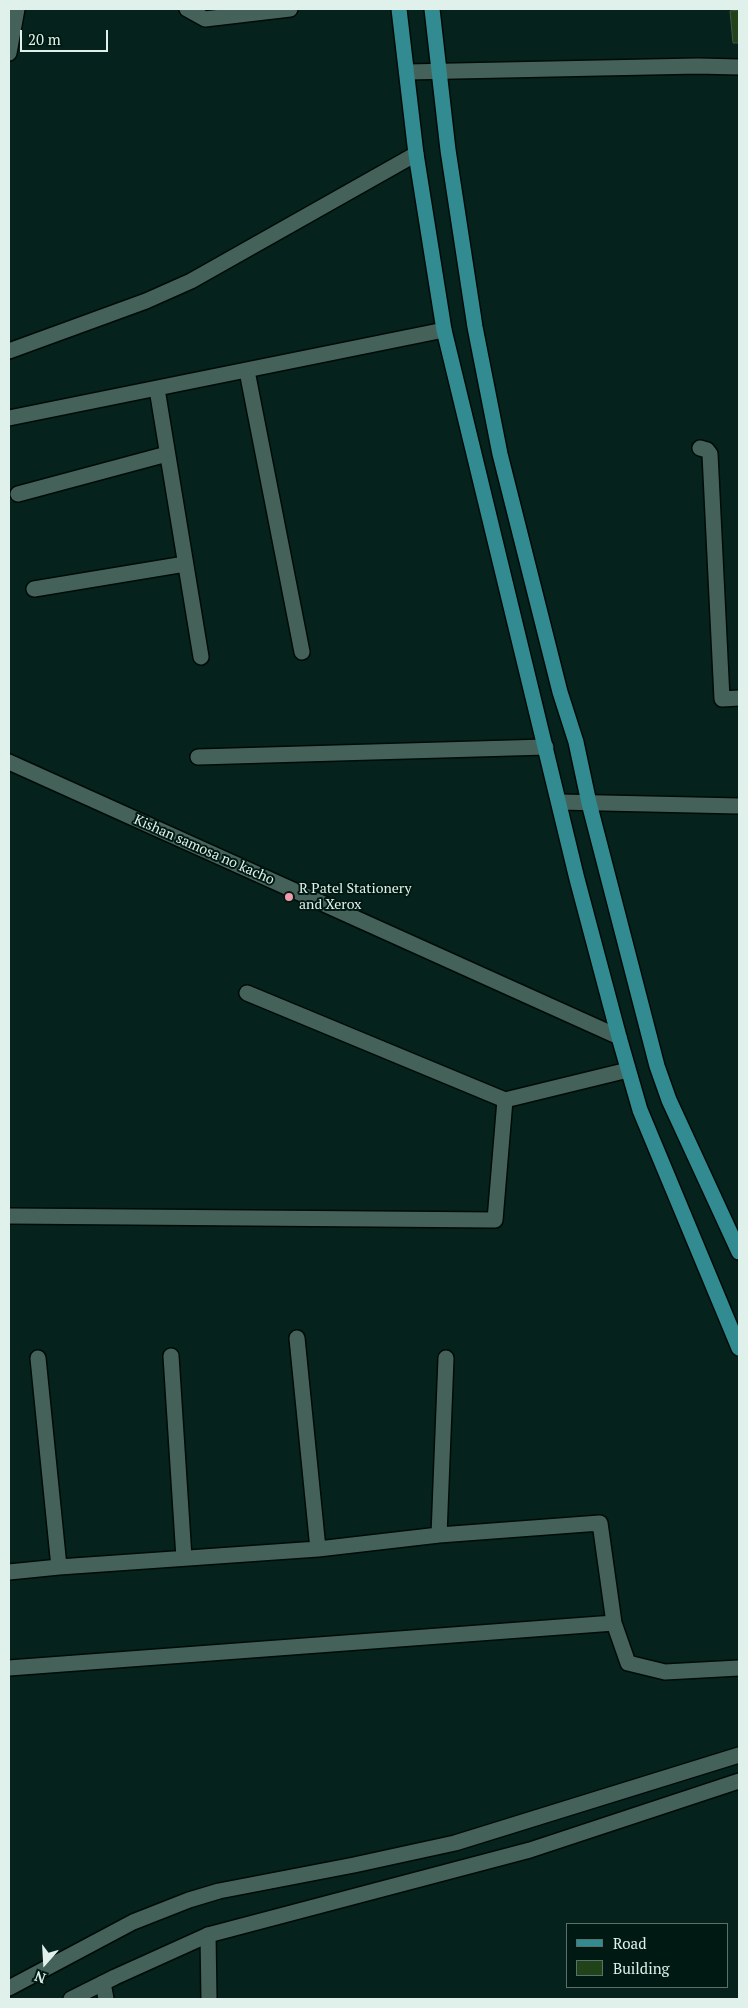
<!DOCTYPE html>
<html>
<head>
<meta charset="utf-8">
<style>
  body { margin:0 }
  #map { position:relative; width:748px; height:2008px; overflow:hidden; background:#05231c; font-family:"PT Serif",serif }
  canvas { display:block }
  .frame { position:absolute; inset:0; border:10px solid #e0f1eb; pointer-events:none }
  .legend { position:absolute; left:566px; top:1923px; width:162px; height:65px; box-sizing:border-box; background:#001a13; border:1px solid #5a7069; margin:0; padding:6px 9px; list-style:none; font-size:15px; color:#e0f1eb }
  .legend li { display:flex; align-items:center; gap:10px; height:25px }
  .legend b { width:25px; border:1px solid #5a7069 }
  .north { position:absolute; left:20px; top:1938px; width:50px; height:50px; -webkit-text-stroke:4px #001a13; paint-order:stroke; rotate:199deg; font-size:14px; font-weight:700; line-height:20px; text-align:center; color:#e0f1eb }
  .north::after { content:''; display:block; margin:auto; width:18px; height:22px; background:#e0f1eb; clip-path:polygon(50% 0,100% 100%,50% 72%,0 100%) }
  .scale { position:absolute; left:20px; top:30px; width:88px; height:22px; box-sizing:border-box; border:2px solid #e0f1eb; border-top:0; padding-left:6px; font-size:15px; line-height:18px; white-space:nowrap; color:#e0f1eb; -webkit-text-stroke:4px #001a13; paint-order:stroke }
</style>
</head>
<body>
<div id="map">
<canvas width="748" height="2008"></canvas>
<div class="frame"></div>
<ul class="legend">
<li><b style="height:6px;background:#318b91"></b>Road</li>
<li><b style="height:14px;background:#204319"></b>Building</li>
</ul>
<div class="north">N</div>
<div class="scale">20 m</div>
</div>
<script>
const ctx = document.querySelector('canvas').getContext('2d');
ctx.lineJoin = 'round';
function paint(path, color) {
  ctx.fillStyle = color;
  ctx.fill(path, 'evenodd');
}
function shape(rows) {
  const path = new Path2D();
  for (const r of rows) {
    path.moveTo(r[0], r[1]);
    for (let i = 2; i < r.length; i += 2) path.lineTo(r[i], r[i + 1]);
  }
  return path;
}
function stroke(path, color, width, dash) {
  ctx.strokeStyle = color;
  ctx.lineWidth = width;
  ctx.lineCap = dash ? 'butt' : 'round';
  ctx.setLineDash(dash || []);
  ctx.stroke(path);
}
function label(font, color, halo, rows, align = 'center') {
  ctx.font = font + ' "PT Serif",serif';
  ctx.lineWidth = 4;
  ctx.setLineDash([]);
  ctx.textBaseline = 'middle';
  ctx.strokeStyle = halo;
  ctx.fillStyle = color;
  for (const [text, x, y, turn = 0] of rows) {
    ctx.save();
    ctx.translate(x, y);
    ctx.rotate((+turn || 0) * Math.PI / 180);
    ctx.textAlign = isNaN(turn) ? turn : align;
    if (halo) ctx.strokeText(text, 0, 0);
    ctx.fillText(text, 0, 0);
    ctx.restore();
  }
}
const building = shape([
  [739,10,739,43,733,43,730,11,739,10]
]);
paint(building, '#204319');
stroke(building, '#455642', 1);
const minor = shape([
  [187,9,205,19,290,9],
  [9,53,17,9],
  [407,72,698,66,739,67],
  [9,351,146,301,191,281,416,154],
  [247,371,302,652],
  [157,389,201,657],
  [9,418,444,330],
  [700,448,707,450,710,454,722,699,739,698],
  [18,494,167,454],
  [34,589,185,564],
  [198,757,546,747],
  [9,762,619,1037],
  [559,802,739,806],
  [247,993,505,1100],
  [9,1216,495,1220,505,1100,628,1070],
  [297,1338,318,1549],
  [171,1356,184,1558],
  [38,1358,59,1567],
  [439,1535,446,1358],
  [9,1572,59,1567,318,1549,439,1535,600,1523,614,1623,628,1663,665,1672,739,1668],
  [9,1668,614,1623],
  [208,1935,209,1999],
  [103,1983,106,1999]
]);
const tertiary = shape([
  [9,1988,133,1922,189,1900,219,1891,354,1865,455,1843,739,1755],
  [71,1999,115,1977,208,1935,530,1850,739,1781]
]);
const primary = shape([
  [399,9,416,154,444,330,577,879,619,1037,640,1110,739,1348],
  [432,9,448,150,475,327,500,454,560,692,576,742,589,803,657,1066,669,1100,739,1252]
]);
stroke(minor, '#000b07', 18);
stroke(tertiary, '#000b07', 18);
stroke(primary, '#000b07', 18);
stroke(minor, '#446259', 15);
stroke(tertiary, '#446259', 15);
stroke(primary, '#318b91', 15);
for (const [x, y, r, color] of [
  [289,897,5,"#f29aad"]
]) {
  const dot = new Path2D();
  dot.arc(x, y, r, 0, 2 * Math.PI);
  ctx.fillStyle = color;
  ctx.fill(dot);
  stroke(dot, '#001a13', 2);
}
label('14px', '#e0f1eb', '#001a13', [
  ["Kishan samosa no kacho",204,850,24]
]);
label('14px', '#e0f1eb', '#001a13', [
  ["R Patel Stationery",299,889],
  ["and Xerox",299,905]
], 'left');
</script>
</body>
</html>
